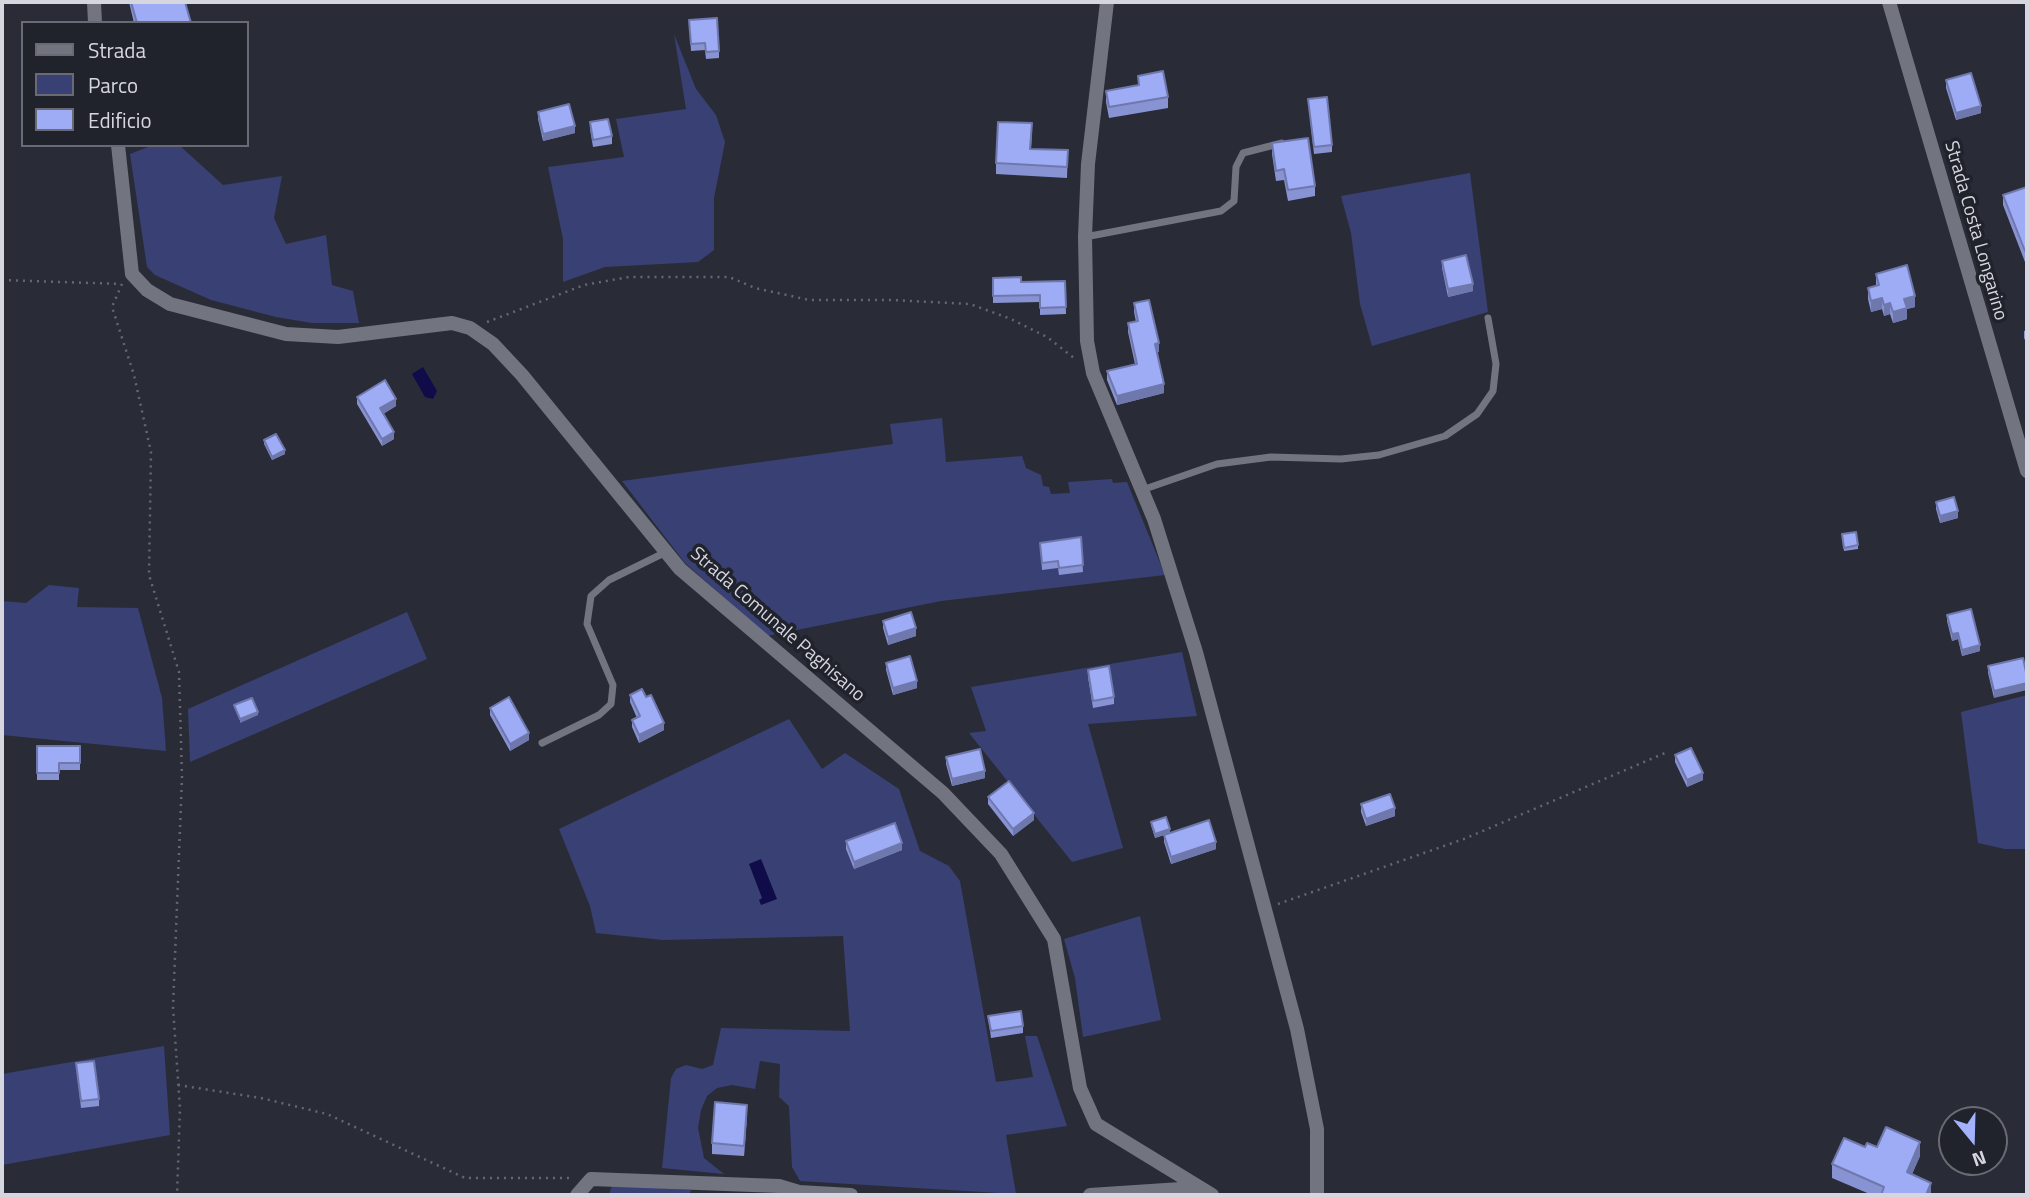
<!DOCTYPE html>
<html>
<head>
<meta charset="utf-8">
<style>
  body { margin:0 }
  #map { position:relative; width:2029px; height:1197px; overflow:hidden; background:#292c36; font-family:"Titillium Web",sans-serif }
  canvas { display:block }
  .frame { position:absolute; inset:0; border:4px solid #d6d7de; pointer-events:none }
  .legend { position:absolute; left:21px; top:21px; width:228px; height:126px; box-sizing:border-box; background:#20222c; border:2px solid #696a73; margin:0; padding:9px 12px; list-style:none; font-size:21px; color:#d6d7de }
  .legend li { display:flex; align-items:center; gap:14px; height:35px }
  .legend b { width:35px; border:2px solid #696a73 }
  .north { position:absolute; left:1938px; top:1106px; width:70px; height:70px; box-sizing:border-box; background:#20222c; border:2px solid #696a73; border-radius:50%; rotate:161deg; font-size:19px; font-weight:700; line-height:28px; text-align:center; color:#d6d7de }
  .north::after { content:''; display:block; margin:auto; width:24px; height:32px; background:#a4b2fc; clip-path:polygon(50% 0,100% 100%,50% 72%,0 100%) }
</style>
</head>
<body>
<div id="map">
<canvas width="2029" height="1197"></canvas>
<div class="frame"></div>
<ul class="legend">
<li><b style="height:9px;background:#727580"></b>Strada</li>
<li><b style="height:19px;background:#394074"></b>Parco</li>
<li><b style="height:19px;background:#9eabf5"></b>Edificio</li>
</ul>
<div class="north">N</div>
</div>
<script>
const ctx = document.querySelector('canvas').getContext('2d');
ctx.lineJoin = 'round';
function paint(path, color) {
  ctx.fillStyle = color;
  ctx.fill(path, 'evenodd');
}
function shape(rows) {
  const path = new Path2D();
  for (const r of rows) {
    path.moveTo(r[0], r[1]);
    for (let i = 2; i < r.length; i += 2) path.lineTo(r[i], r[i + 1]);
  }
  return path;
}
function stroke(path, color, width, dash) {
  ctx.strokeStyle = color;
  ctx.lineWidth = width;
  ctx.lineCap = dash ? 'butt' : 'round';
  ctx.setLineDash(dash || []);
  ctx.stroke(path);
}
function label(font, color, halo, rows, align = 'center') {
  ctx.font = font + ' "Titillium Web",sans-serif';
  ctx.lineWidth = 7;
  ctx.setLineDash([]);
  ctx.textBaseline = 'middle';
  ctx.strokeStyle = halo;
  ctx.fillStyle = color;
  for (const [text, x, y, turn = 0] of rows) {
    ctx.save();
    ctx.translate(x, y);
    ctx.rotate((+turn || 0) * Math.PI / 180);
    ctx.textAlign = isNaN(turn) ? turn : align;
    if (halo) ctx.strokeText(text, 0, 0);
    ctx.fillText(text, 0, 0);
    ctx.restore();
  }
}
paint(shape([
  [674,34,696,89,716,115,725,142,714,198,714,250,698,262,605,267,563,282,563,239,548,167,624,157,616,119,686,109],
  [153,145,179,145,223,185,282,176,274,218,286,244,326,235,332,285,353,291,359,323,312,323,276,317,211,300,155,275,147,267,130,154],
  [1470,173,1488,312,1372,346,1360,304,1351,233,1341,196],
  [942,418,946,462,1022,456,1026,468,1041,475,1043,486,1049,487,1051,494,1070,493,1068,482,1112,479,1113,483,1127,482,1165,575,941,601,767,636,685,563,622,481,893,444,890,424],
  [49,585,79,588,77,607,138,608,162,698,166,751,2,735,2,601,26,603],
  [407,612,427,659,190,762,188,709],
  [1182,652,1197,716,1088,724,1123,848,1072,862,969,733,986,731,971,687],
  [2027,695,2027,849,2005,849,1978,843,1961,712],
  [789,719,822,769,845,753,899,789,920,851,949,866,960,881,996,1082,1033,1077,1025,1036,1037,1036,1067,1126,1006,1135,1016,1194,800,1181,792,1167,789,1106,779,1097,780,1064,760,1061,755,1089,732,1085,717,1088,707,1096,701,1110,698,1128,704,1158,724,1174,662,1168,671,1078,676,1069,686,1065,702,1069,713,1065,721,1028,850,1031,843,936,663,940,596,933,590,906,559,829],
  [1140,916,1161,1020,1083,1037,1075,978,1064,939],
  [164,1046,170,1135,2,1165,2,1074],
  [612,1185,691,1190,689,1195,609,1195]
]), '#394074');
paint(shape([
  [423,367,437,391,433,399,425,397,412,374],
  [761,859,777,899,761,905,759,900,762,898,749,864]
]), '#100b49');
stroke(shape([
  [2,280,121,284],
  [122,284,112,307,134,375,151,452,149,575,179,672,182,777,173,1007,180,1109,177,1195],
  [487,322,584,285,629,277,729,277,755,288,809,300,891,300,970,304,1011,319,1047,337,1074,358],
  [1278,904,1464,839,1665,753],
  [178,1085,261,1098,327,1114,465,1178,570,1178]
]), '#666871', 2.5, [2, 5]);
stroke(shape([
  [1085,237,1221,211,1234,201,1236,167,1243,153,1282,143],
  [1142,490,1217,464,1271,457,1341,459,1379,455,1445,436,1477,414,1493,391,1496,364,1488,318],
  [542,743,599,715,611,704,613,685,587,624,591,596,609,580,666,552]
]), '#727580', 7);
stroke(shape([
  [94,2,95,23],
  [1107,2,1088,164,1085,237,1087,341,1093,373,1154,519,1196,652,1297,1029,1317,1129,1317,1195],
  [1889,2,2027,471],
  [118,145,132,274,147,290,170,304,286,334,338,337,452,323,470,328,493,344,522,375,680,569,943,793,1001,854,1054,939,1080,1088,1096,1124,1212,1195],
  [577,1195,591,1179,779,1186,799,1192,851,1195],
  [1090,1195,1196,1188]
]), '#727580', 14);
paint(shape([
  [129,2,185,2,191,23,134,23],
  [689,20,719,51,719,58,706,59,705,50,691,51],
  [1138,76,1168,97,1168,108,1109,118,1106,102,1106,91,1138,86],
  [1946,80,1981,113,1956,120,1946,88],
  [1308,99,1332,145,1332,152,1314,154],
  [538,112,575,133,543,141,538,119],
  [590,122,612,136,612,144,593,147,590,129],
  [1032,134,1031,149,1068,150,1067,178,996,174,996,163],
  [1272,143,1315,186,1315,196,1288,201,1284,180,1276,181,1272,154],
  [2027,187,2027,262,2025,262,2003,205,2003,195],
  [1442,261,1473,291,1448,297,1442,268],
  [1876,274,1915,307,1907,309,1907,319,1893,323,1890,314,1884,316,1882,309,1871,312,1868,299,1868,288,1876,286],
  [993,278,1021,282,1065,281,1066,314,1040,315,1040,302,993,303],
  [1134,303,1159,352,1157,352,1164,393,1117,405,1107,380,1107,371,1135,364,1128,332,1128,323,1136,322,1134,312],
  [2027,330,2027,344,2024,338,2024,331],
  [357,397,396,406,383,414,394,439,382,446,357,404],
  [264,440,285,454,272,460,264,444],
  [1936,502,1958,518,1940,523,1936,509],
  [1842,534,1858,545,1858,549,1844,551],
  [1081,537,1083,572,1059,575,1058,568,1042,570,1040,543],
  [1947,615,1980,651,1962,656,1958,639,1952,641,1947,621],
  [883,621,916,636,888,645,883,628],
  [2023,658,1994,698,1988,673,1988,666],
  [886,663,917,688,893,695,886,670],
  [1088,670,1114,697,1114,704,1093,708,1088,677],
  [630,695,664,730,639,743,632,727,632,720,637,718,630,702],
  [490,708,529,740,510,751,490,715],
  [37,746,80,746,80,770,59,770,59,780,37,780],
  [1675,755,1703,780,1687,787,1675,762],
  [946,757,985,778,952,786,946,764],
  [988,797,1034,820,1013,836,988,804],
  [1361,804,1395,816,1366,826,1361,812],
  [1151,822,1170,833,1216,849,1171,864,1164,842,1164,835,1155,838,1151,825],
  [846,841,902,850,854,869,846,849],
  [988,1016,1023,1026,1023,1033,991,1038],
  [76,1063,99,1099,99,1106,81,1108],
  [747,1115,744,1156,712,1154,712,1143],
  [1865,1147,1877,1147,1920,1156,1912,1174,1931,1195,1872,1195,1832,1178,1832,1164]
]), '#8893d3');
paint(shape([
  [1981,106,1981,113,1956,120,1956,113],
  [575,126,575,133,543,141,543,134],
  [1473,284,1473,291,1448,297,1448,289],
  [1915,296,1915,307,1907,309,1907,319,1893,323,1893,312,1904,299],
  [1882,298,1882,309,1871,312,1871,301],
  [1890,303,1890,314,1884,316,1884,305],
  [1159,343,1159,352,1155,353,1155,344],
  [1164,384,1164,393,1117,405,1117,396],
  [396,399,396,406,380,416,380,408],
  [394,432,394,439,382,446,382,439],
  [285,450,285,454,272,460,272,457],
  [1958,511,1958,518,1940,523,1940,516],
  [916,628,916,636,888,645,888,637],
  [1958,633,1958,639,1952,641,1952,634],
  [1980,645,1980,651,1962,656,1962,650],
  [917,681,917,688,893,695,893,688],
  [2027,683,2027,690,1994,698,1994,691],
  [258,712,258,715,240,723,240,719],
  [664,723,664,730,639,743,639,735],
  [529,733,529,740,510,751,510,744],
  [985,771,985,778,952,786,952,779],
  [1703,773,1703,780,1687,787,1687,780],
  [1395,808,1395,816,1366,826,1366,819],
  [1034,813,1034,820,1013,836,1013,829],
  [1170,829,1170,833,1155,838,1155,834],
  [1216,842,1216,849,1171,864,1171,857],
  [902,843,902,850,854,869,854,862],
  [747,1105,747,1115,744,1156,744,1146],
  [1920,1142,1920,1156,1907,1186,1907,1172],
  [1931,1183,1931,1195,1926,1195]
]), '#6f78ac');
const building = shape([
  [131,2,185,2,191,23,137,23,131,2],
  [717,18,719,51,706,52,705,43,691,44,689,20,717,18],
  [1163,71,1168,97,1109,107,1106,91,1139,85,1138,76,1163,71],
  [1971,73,1981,106,1956,113,1946,80,1971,73],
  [1327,97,1332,145,1314,147,1308,99,1327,97],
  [569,104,575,126,543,134,538,112,569,104],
  [608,119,612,136,593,140,590,122,608,119],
  [998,122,1032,123,1030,149,1068,150,1067,167,996,163,998,122],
  [1308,138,1315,186,1288,190,1284,169,1276,171,1272,143,1308,138],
  [2027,187,2027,252,2025,251,2003,195,2027,187],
  [1466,255,1473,284,1448,289,1442,261,1466,255],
  [1907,265,1915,296,1904,299,1907,308,1893,312,1890,303,1884,305,1882,298,1871,301,1868,288,1879,285,1876,274,1907,265],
  [1021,277,1021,282,1065,281,1066,307,1040,308,1040,295,993,296,993,278,1021,277],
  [1149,300,1159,343,1155,344,1164,384,1117,396,1107,371,1137,364,1128,323,1138,321,1134,303,1149,300],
  [385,380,396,399,380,408,394,432,382,439,357,397,385,380],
  [276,434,285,450,272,457,264,440,276,434],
  [1954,497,1958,511,1940,516,1936,502,1954,497],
  [1856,532,1858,545,1844,548,1842,534,1856,532],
  [1081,537,1083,565,1059,568,1058,561,1042,563,1040,543,1081,537],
  [1971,609,1980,645,1962,650,1958,633,1952,634,1947,615,1971,609],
  [911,612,916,628,888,637,883,621,911,612],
  [910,656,917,681,893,688,886,663,910,656],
  [2023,658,2027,677,2027,683,1994,691,1988,666,2023,658],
  [1109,666,1114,697,1093,701,1088,670,1109,666],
  [642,689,646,697,651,695,664,723,639,735,632,720,640,716,630,695,642,689],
  [509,697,529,733,510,744,490,708,509,697],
  [252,698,258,712,240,719,234,705,252,698],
  [37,746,80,746,80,763,59,763,59,773,37,773,37,746],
  [1691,748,1703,773,1687,780,1675,755,1691,748],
  [980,749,985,771,952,779,946,757,980,749],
  [1009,781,1034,813,1013,829,988,797,1009,781],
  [1390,794,1395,808,1366,819,1361,804,1390,794],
  [1166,817,1170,829,1155,834,1151,822,1166,817],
  [1209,820,1216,842,1171,857,1164,835,1209,820],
  [895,823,902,843,854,862,846,841,895,823],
  [1021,1011,1023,1026,991,1031,988,1016,1021,1011],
  [94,1061,99,1099,81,1101,76,1063,94,1061],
  [715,1102,747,1105,744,1146,712,1143,715,1102],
  [1886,1127,1920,1142,1907,1172,1931,1183,1926,1195,1881,1195,1884,1187,1832,1164,1844,1138,1865,1147,1867,1143,1877,1147,1886,1127]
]);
paint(building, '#9eabf5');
stroke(building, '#6f78ac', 2);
label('19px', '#d6d7de', '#20222c', [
  ["Strada Costa Longarino",1975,231,74],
  ["Strada Comunale Paghisano",777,625,41]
]);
</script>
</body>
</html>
